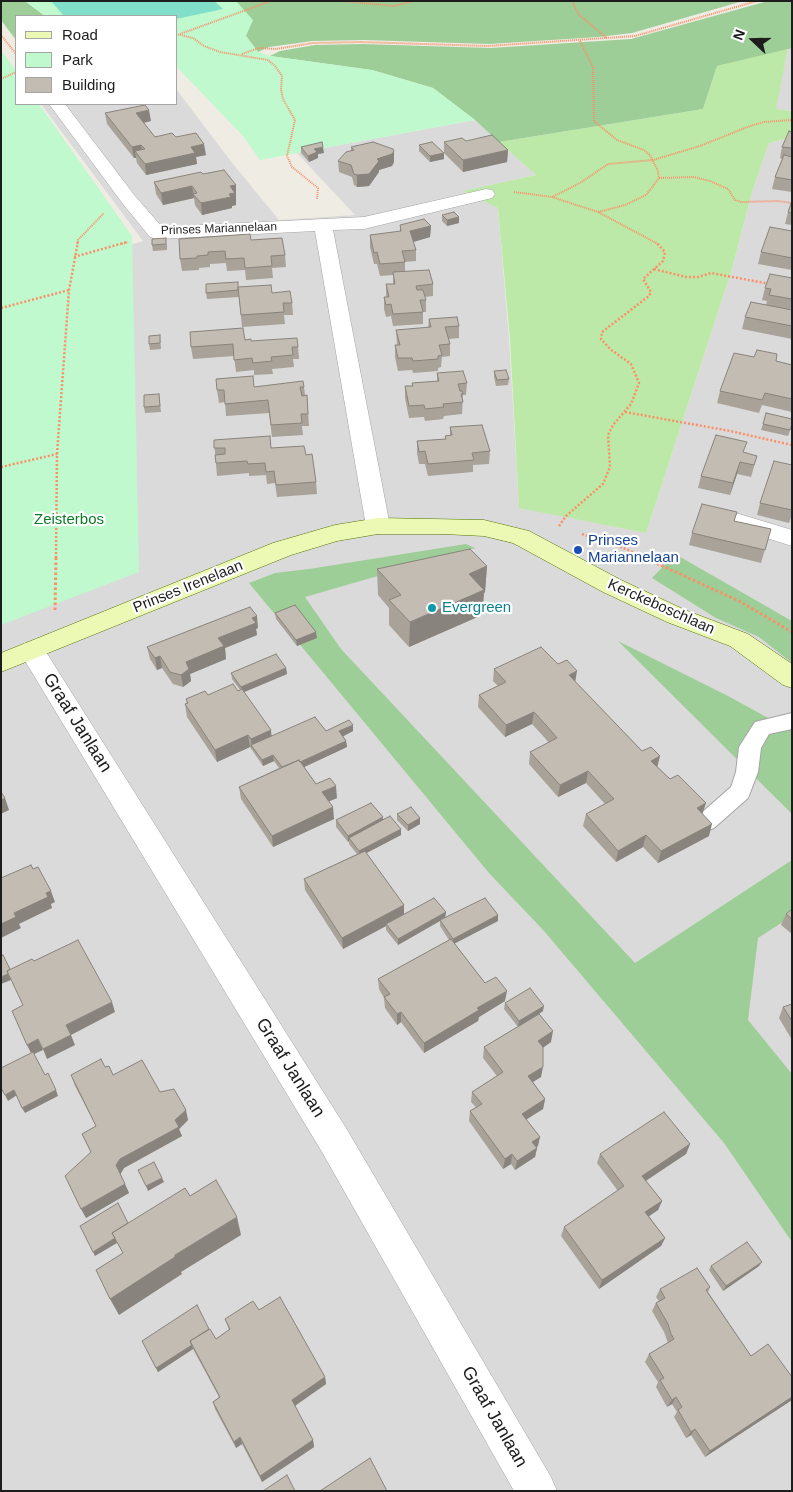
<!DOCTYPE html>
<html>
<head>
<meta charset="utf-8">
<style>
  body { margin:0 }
  #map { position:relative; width:793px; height:1492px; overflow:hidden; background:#eeece3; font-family:Arial,sans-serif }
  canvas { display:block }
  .frame { position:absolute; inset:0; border:2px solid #1d1d1d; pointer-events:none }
  .legend { position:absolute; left:15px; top:15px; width:162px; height:90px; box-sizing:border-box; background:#fff; border:1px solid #a5a5a5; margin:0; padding:6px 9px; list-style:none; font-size:15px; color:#1d1d1d }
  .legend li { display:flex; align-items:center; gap:10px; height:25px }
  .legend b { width:25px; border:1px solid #a5a5a5 }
  .north { position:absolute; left:728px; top:15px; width:50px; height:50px; -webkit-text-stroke:4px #fff; paint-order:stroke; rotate:291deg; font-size:14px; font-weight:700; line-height:20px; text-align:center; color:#1d1d1d }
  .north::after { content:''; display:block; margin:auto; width:18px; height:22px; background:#1d1d1d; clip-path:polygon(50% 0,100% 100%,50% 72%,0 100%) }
</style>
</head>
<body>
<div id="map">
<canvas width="793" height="1492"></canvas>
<div class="frame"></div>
<ul class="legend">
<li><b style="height:6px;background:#ebf9b5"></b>Road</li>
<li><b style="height:14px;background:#bff9cd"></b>Park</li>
<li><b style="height:14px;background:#c3bcb2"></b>Building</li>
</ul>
<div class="north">N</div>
</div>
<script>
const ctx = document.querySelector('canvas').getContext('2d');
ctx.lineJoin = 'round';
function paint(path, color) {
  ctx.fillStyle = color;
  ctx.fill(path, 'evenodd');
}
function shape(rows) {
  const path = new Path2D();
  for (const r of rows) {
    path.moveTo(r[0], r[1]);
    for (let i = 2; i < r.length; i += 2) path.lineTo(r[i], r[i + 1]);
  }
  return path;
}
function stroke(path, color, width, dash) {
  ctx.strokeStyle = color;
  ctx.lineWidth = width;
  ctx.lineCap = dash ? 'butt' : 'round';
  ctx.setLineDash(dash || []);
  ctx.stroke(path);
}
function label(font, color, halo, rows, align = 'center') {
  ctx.font = font + ' Arial,sans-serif';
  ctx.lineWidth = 4.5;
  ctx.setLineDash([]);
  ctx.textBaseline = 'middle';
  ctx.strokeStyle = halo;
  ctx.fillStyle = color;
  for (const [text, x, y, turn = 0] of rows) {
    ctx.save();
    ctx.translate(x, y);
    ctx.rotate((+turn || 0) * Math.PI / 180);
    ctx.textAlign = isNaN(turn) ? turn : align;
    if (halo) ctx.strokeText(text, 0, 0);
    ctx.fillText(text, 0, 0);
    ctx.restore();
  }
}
paint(shape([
  [788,48,792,48,792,111,775,109],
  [176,89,233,164,279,220,355,215,297,153,475,120,536,175,464,191,498,208,509,339,519,507,646,533,732,269,752,192,769,143,792,137,792,1491,1,1491,1,585,124,247,143,241,41,104,176,104]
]), '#dbdada');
paint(shape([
  [788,48,776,109,792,111,792,137,769,143,752,192,732,269,646,533,519,508,510,339,498,208,463,191,536,175,499,142,703,109,717,66]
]), '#bde9a8');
paint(shape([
  [1,1,25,1,45,16,16,16,16,40,1,20],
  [236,1,743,1,632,33,598,37,489,44,364,40,312,41,269,47,258,52,246,36],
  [768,1,792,1,792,48,717,66,703,109,499,142,475,120,433,88,372,70,270,56,280,51,315,45,362,44,491,48,631,39],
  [466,544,475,548,305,597,341,649,635,963,792,860,792,916,758,938,748,1020,792,1074,792,1242,724,1143,544,931,489,873,249,583,275,573,309,569],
  [675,554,792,621,792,663,759,637,716,618,652,578],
  [618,641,728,696,792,731,792,814]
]), '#9ece97');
paint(shape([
  [25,1,236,1,253,20,246,36,258,52,270,56,372,70,433,88,475,120,260,160,244,137,176,66,176,16,45,16],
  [1,50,16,71,16,104,39,104,132,236,139,572,1,625]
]), '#bff9cd');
paint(shape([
  [51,1,214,1,223,9,176,19,176,16,64,16]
]), '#80dec9');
const lane = shape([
  [792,713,792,729,769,734,761,748,758,772,748,798,714,828,706,831,698,828,695,822,698,816,731,787,736,772,739,747,755,722,792,713]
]);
const street = shape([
  [49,104,65,104,135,196,162,227,364,217,486,189,492,190,495,194,492,198,364,229,333,230,390,526,386,532,378,534,370,532,366,526,315,231,157,239,150,237,123,204,49,104],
  [736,513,792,530,792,546,728,526,724,521,728,516,736,513],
  [32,642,41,644,346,1128,551,1477,557,1491,514,1491,322,1152,19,651,23,644,32,642]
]);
const secondary = shape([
  [378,518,484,520,529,531,621,580,685,610,748,634,792,664,792,688,783,685,730,646,667,622,603,592,513,543,484,536,443,534,378,534,337,541,291,555,1,672,1,653,273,543,335,525,378,518]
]);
stroke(lane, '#a4a4a4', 2);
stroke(street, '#a4a4a4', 1);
stroke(secondary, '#557304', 1);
stroke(shape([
  [342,1,394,6,413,1],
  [572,1,579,15,607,38],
  [176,34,193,38,204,46,220,52,268,60,275,66,282,76,281,89,283,99,295,120,287,156,292,167,318,188,317,199],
  [180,34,271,1],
  [1,35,16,54],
  [580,41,593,67,594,121,617,140,644,150,650,155,658,171,659,178,646,195,625,205,598,212,658,244],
  [242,54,259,48,276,49,313,43,360,42,488,46,635,36,757,1],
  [1,79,16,72],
  [659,178,694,177,710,181,728,189,735,200,741,202,777,201,792,203],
  [514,192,552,197,580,183,608,164,653,160,700,146,750,126,764,122,792,120],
  [552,197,598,212],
  [77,244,78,240,104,213],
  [122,244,128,242]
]), '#fa8f68', 2, [1, 1]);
stroke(shape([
  [74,257,127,242],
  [654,269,686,277,698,277,711,273,770,284],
  [1,308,69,290],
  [625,412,730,431,792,445],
  [1,467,57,454],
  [559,526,566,516,603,484,610,467,608,435,613,425,631,404,639,383,631,364,610,349,601,339,602,332,649,296,651,292,643,279,663,261,665,252,656,242],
  [582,534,626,549,646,558],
  [56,558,57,454,69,290,78,242]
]), '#fa8f68', 2.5, [2, 2]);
stroke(shape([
  [643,557,739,601,792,632],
  [55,610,56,557]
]), '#fa8f68', 3, [2.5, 2.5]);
paint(lane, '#fff');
paint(street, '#fff');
paint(secondary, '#ebf9b5');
paint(shape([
  [105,113,151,121,144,123,155,137,176,137,206,155,196,157,197,164,146,175,137,163,136,158,134,158,107,124],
  [792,132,792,192,772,189,775,177,782,159,780,158,782,147],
  [444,142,508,150,507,162,463,172,444,153],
  [419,145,444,159,430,162,419,151],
  [301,147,324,153,318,154,318,158,309,162,301,153],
  [351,147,394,162,392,166,379,170,379,172,369,186,357,187,354,185,352,177,339,172,338,161,351,151],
  [203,174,236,185,236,205,232,206,232,208,202,215,195,205,194,198,163,205,156,194,154,182],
  [792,201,792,225,785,224,788,212],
  [442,215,459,217,459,223,447,226,442,221],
  [400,225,431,226,430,237,413,242,416,250,416,261,405,262,405,272,433,284,433,296,425,297,426,300,426,312,423,312,423,324,393,326,391,316,386,317,384,309,384,297,386,297,386,284,393,284,393,275,380,276,377,264,374,264,370,247,370,235,400,232],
  [792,231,792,270,758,264,761,252],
  [251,240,285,255,286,267,272,268,273,278,246,280,245,270,227,271,226,263,210,264,210,267,199,268,199,270,182,271,180,259],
  [167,244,167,250,153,251,152,245],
  [792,278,792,305,790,310,792,310,792,339,742,329,745,317,766,305,767,301,762,300,765,288],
  [238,287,272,293,292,303,293,315,284,315,285,324,242,327,239,297,207,299,206,293],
  [429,319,459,326,459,338,449,339,450,344,450,356,442,357,441,367,438,368,438,371,413,373,412,370,398,371,395,357,395,345,397,345,396,330,428,328],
  [160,335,161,349,150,350,149,344],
  [245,340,251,341,298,347,299,359,293,359,294,367,272,369,273,374,254,375,254,370,236,372,234,356,193,359,191,347],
  [776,361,792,365,792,412,762,405,759,413,717,403,720,391],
  [494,371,509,379,508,385,496,386,494,377],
  [437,373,467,383,466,395,463,395,462,414,444,416,443,419,425,421,424,417,409,418,405,398,405,386,412,386,412,383,437,381],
  [254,387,304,387,305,395,307,395,309,426,302,426,303,435,272,437,269,413,226,416,225,402,219,403,217,390],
  [159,394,161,412,145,413,144,407],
  [763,424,792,425,788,436,761,430],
  [450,427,490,451,489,464,473,465,473,472,428,476,425,464,419,464,417,453,417,441,445,439,445,436,450,435],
  [214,440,271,448,306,455,316,482,317,494,277,497,275,483,267,484,266,475,249,476,249,473,217,476],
  [744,453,757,456,751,477,737,474,730,495,698,488,701,476],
  [792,465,792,515,789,523,757,515,760,503],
  [737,512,734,521,771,529,761,563,689,545,692,533],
  [487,566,485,592,484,593,482,615,409,647,389,625,389,608,378,595,377,569],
  [275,613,317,638,297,646,276,619],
  [258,628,256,629,257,635,225,648,226,659,190,674,191,681,183,687,173,684,162,668,157,670,150,659,147,647],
  [286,668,287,674,244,692,272,736,326,731,353,731,343,736,346,741,347,747,304,767,316,784,337,798,329,801,334,819,273,847,241,799,239,787,279,768,274,761,263,766,250,747,217,762,187,717,185,704,187,704,186,699,240,690,232,679,231,673],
  [494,669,575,682,703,814,709,836,658,863,643,847,616,862,583,826,586,814,605,804,586,783,558,797,529,764,530,752,549,743,544,737,532,724,505,737,478,707,479,695,498,686,493,681],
  [397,814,420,818,420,824,408,831,397,820],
  [383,817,383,820,401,835,366,853,404,905,404,914,446,912,445,918,498,915,498,921,454,943,485,983,505,1001,479,1017,478,1021,424,1053,401,1022,397,1025,385,1008,384,998,379,989,378,979,449,940,440,926,440,921,398,945,386,930,386,926,343,949,305,890,304,879,357,854,349,844,349,841,348,842,336,827,336,820],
  [792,909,792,934,781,925,786,914],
  [505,1003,543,1011,539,1014,551,1042,543,1047,541,1077,533,1082,545,1099,543,1109,526,1120,538,1146,536,1147,537,1148,535,1157,515,1170,511,1164,503,1169,469,1121,470,1111,476,1107,471,1102,472,1092,497,1076,483,1058,484,1047,518,1027,504,1009],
  [792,1004,792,1040,779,1018,783,1007],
  [105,1067,113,1075,160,1092,188,1120,179,1129,182,1136,124,1168,120,1174,129,1193,86,1218,91,1153,82,1134,96,1126,75,1086,71,1075],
  [690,1144,686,1154,646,1181,662,1201,658,1210,649,1216,665,1238,661,1246,599,1289,561,1236,564,1227,618,1191,597,1163,600,1154],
  [711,1266,759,1266,723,1291,709,1270],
  [710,1287,708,1292,751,1356,792,1377,792,1400,705,1457,691,1435,686,1438,674,1417,677,1412,672,1404,667,1407,656,1387,658,1382,645,1362,649,1354,668,1343,664,1332,652,1311,656,1303,659,1301,656,1297,660,1289],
  [259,1310,325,1377,326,1384,295,1406,313,1440,314,1447,262,1482,242,1444,236,1448,215,1409,213,1402,219,1397,193,1349,158,1372,142,1341,209,1329,216,1339,229,1330,225,1319]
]), '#a8a299');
paint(shape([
  [149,110,151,121,137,124,136,113],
  [204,144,206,155,196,157,197,164,146,175,145,164,191,147],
  [141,145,143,156,135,151,136,158,134,158,132,147],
  [323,147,324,153,318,154,318,158,309,162,308,156,314,149],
  [508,150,507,162,463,172,463,160],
  [394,151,394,162,392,166,379,170,379,172,369,186,357,187,357,175,377,159],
  [444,153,444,159,430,162,430,156],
  [236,185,236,205,232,206,232,208,202,215,201,203,230,186],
  [192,186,194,198,163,205,161,193],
  [459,217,459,223,447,226,447,220],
  [431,226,430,237,410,243,410,231],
  [740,462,737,474,730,495,733,483],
  [487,566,485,592,484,593,482,615,409,647,410,622,469,574],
  [257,616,258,628,256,629,257,635,225,648,226,659,190,674,191,681,183,687,181,675,186,662,218,638,252,618],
  [316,632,317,638,297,646,296,640],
  [160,656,162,668,157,670,155,658],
  [286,668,287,674,242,693,241,687],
  [577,671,575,683,569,675],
  [534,712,532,724,505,737,506,725],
  [353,725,353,731,340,738,339,731],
  [271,730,272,742,251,745,252,751,251,739],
  [248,735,250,747,217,762,215,750],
  [346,741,347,747,285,776,284,770],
  [273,755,274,761,263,766,262,760],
  [660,756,657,768,651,761],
  [588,771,586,783,558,797,560,785],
  [336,786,337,798,323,804,322,792],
  [5,798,9,810,1,814,1,800],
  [706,803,702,815,697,808],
  [333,807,334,819,273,847,272,836],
  [383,817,383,823,349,838,349,841,348,842,348,836],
  [420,818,420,824,408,831,408,825],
  [712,824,709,836,658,863,661,851],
  [401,829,401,835,359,857,359,851],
  [646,835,643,847,616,862,618,851],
  [51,891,55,902,51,904,52,908,19,924,21,928,1,938,1,924,14,913,46,893],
  [404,905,404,916,386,924,386,926,343,949,342,938],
  [446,912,445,918,398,945,398,939],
  [498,915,498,921,452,945,453,939],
  [8,974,11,980,1,984,1,977],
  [507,991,505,1001,479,1017,478,1021,424,1053,424,1043,477,1008],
  [112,1002,115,1012,71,1035,75,1045,47,1059,43,1049,66,1025],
  [544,1006,543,1011,518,1027,519,1021],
  [401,1012,401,1022,397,1025,397,1014],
  [553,1031,551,1042,537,1052,538,1041],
  [38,1039,43,1050,32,1055,27,1045],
  [543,1067,541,1077,526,1086,528,1076],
  [14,1090,17,1095,8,1101,5,1095],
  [56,1090,58,1096,25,1113,22,1108],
  [545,1099,543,1109,520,1123,522,1114],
  [186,1110,188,1120,179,1129,182,1136,124,1168,120,1175,116,1165,120,1159,175,1120],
  [540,1137,538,1146,530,1151,532,1142],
  [690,1144,686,1154,639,1185,642,1176],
  [537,1148,535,1157,515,1170,517,1161],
  [512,1154,511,1164,503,1169,505,1159],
  [162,1178,164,1182,148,1191,146,1186],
  [125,1184,129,1193,86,1218,81,1209],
  [662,1201,658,1210,642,1221,645,1212],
  [237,1217,241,1235,181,1272,182,1274,119,1315,110,1299,175,1255],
  [115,1238,117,1243,95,1256,93,1252],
  [665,1238,661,1246,599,1289,602,1280],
  [762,1262,759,1266,723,1291,726,1286],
  [192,1345,193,1349,158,1372,156,1368],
  [325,1377,326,1384,293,1407,292,1400],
  [676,1397,672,1404,667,1407,672,1400],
  [792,1397,792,1400,705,1457,710,1451],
  [695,1429,691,1435,686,1438,691,1432],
  [240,1437,242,1444,236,1448,234,1442],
  [313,1440,314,1447,262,1482,260,1476]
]), '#88847d');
const building = shape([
  [145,105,149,110,136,113,155,137,172,133,176,137,196,133,204,144,191,147,195,153,145,164,135,151,145,149,141,145,132,147,105,113,145,105],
  [789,131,792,132,792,148,782,147,789,131],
  [492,135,508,150,463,160,444,142,462,138,466,141,492,135],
  [322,142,323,147,314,149,317,152,308,156,301,147,322,142],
  [373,142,393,149,394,151,392,154,377,159,379,161,369,174,357,175,354,174,351,165,338,161,346,152,354,150,351,147,373,142],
  [432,142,444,153,430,156,419,145,432,142],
  [784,155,792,157,792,180,775,177,784,155],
  [224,170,236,185,230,186,235,193,229,194,231,197,201,203,193,194,197,193,192,186,161,193,154,182,201,172,203,174,224,170],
  [792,201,792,213,788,212,792,201],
  [454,212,459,217,447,220,442,215,454,212],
  [424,219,431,226,410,231,416,250,402,251,405,262,380,264,377,252,374,253,370,235,401,231,400,225,424,219],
  [770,227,792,231,792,258,761,252,770,227],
  [250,234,251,240,282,238,285,255,271,256,272,266,245,268,244,258,226,259,225,251,208,252,208,255,197,256,197,258,180,259,179,239,250,234],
  [166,238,166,244,152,245,152,239,166,238],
  [429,270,433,284,416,286,417,290,423,290,426,300,420,300,423,312,393,314,391,304,386,305,384,297,389,297,386,284,395,284,393,272,429,270],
  [770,274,792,278,792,299,769,295,771,289,765,288,770,274],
  [238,282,238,290,206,293,206,284,238,282],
  [271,285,272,293,290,291,292,303,283,303,284,312,241,315,238,287,271,285],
  [751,302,792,310,792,326,745,317,751,302],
  [457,317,459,326,445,327,450,344,439,345,442,355,438,356,438,359,413,361,412,358,398,358,395,345,400,345,396,330,431,327,429,319,457,317],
  [243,328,245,340,251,339,251,341,297,338,298,347,292,347,293,355,271,357,272,361,253,363,252,358,234,360,233,344,191,347,190,332,243,328],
  [160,335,160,343,149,344,149,336,160,335],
  [757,350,777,354,776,361,792,365,792,399,765,393,762,400,720,391,734,353,754,357,757,350],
  [506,370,509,379,497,380,494,371,506,370],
  [463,371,467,383,458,384,460,391,462,391,463,394,461,394,463,402,443,404,444,407,425,409,424,405,409,406,405,386,413,386,412,383,439,381,437,373,463,371],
  [253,376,254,387,303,381,304,387,300,387,302,396,307,395,308,414,301,414,302,423,271,425,268,400,225,404,224,390,217,390,216,379,253,376],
  [159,394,160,406,144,407,144,395,159,394],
  [766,413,792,419,792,424,790,430,763,424,766,413],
  [482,425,490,451,472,453,474,460,428,464,425,451,419,452,417,441,446,439,445,436,452,435,450,427,482,425],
  [716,435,747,442,743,452,757,456,754,465,740,462,733,483,701,476,716,435],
  [270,436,271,448,304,446,306,455,312,454,316,482,276,485,274,471,266,472,265,463,248,464,247,461,216,463,215,455,225,454,225,448,214,448,214,440,270,436],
  [774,461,792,465,792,510,760,503,774,461],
  [702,504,737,512,734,521,771,529,765,550,692,533,702,504],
  [470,549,487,566,469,574,484,590,410,622,389,600,401,595,377,569,470,549],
  [295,605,316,632,296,640,275,613,295,605],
  [250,607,257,616,252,618,256,623,218,638,224,646,186,662,189,669,181,675,170,672,160,656,155,658,147,647,250,607],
  [541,647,558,664,567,660,577,671,569,675,642,751,651,747,660,756,651,761,670,779,678,775,706,803,697,808,712,824,661,851,646,835,618,851,586,814,614,799,588,771,560,785,530,752,557,738,546,725,534,712,506,725,479,695,506,682,494,669,541,647],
  [276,654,286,668,241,687,231,673,276,654],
  [233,684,238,691,242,689,271,730,251,739,248,735,215,750,185,704,188,703,186,699,205,691,208,695,233,684],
  [315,717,326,731,349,720,353,725,339,731,346,741,300,762,299,760,282,767,273,755,262,760,251,745,315,717],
  [299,760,316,784,330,778,336,786,322,792,333,807,272,836,239,787,299,760],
  [1,792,5,798,1,800,1,792],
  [371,803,383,817,348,836,336,820,371,803],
  [411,807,420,818,408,825,397,814,411,807],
  [390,816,401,829,359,851,349,838,390,816],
  [365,851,404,905,342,938,304,879,365,851],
  [31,865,33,869,38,867,51,891,46,893,48,897,14,913,16,917,1,924,1,878,31,865],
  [434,898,446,912,398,939,386,924,434,898],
  [485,898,498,915,453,939,440,920,485,898],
  [792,909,792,919,786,914,792,909],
  [451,939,485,983,496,977,507,991,477,1008,479,1010,424,1043,401,1012,397,1014,384,997,390,994,378,979,451,939],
  [78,940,112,1002,66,1025,71,1035,43,1049,38,1039,27,1045,12,1011,23,1005,7,971,32,959,34,961,78,940],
  [3,955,10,969,7,971,8,974,1,977,1,956,3,955],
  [530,988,544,1006,519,1021,505,1003,530,988],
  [792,1004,792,1021,783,1007,792,1004],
  [539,1014,553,1031,538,1041,543,1047,543,1067,528,1076,545,1099,522,1114,540,1137,532,1142,537,1148,517,1161,512,1154,505,1159,470,1111,482,1104,472,1092,503,1072,484,1047,539,1014],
  [33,1052,45,1075,48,1073,56,1090,22,1108,14,1090,5,1095,1,1088,1,1068,33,1052],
  [101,1059,105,1067,109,1066,113,1075,142,1060,160,1092,174,1089,186,1110,175,1120,179,1127,120,1159,116,1165,125,1184,81,1209,65,1176,91,1152,82,1134,96,1126,71,1075,101,1059],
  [664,1112,690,1144,642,1176,662,1201,645,1212,665,1238,602,1280,564,1227,624,1186,600,1154,664,1112],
  [154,1162,162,1178,146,1186,138,1170,154,1162],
  [216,1180,237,1217,175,1255,175,1257,110,1299,96,1270,123,1253,112,1233,185,1188,190,1196,216,1180],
  [118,1203,128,1223,112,1233,115,1238,93,1252,80,1226,118,1203],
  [747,1242,762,1262,726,1286,711,1266,747,1242],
  [697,1268,710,1287,706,1290,751,1356,768,1344,792,1377,792,1397,710,1451,695,1429,691,1432,678,1410,682,1407,676,1397,672,1400,660,1380,664,1378,649,1354,674,1339,671,1334,668,1324,656,1303,665,1298,660,1289,697,1268],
  [280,1297,325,1377,292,1400,313,1440,260,1476,240,1437,234,1442,213,1402,220,1397,190,1341,210,1329,216,1339,230,1329,225,1319,253,1301,259,1310,280,1297],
  [197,1305,209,1329,190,1341,192,1345,156,1368,142,1341,197,1305],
  [370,1458,387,1491,320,1491,370,1458],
  [287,1475,295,1491,263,1491,287,1475]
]);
paint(building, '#c3bcb2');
stroke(building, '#88847d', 1);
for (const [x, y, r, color] of [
  [578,550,5,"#1a4fb4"],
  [432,608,5,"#0f9aa8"]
]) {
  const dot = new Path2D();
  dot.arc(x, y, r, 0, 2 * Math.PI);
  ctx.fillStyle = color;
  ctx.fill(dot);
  stroke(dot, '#fff', 2);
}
label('12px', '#1d1d1d', '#fff', [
  ["Prinses Mariannelaan",219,229,-2]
]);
label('15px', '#0b7b27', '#fff', [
  ["Zeisterbos",69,520]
]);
label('15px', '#164399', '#fff', [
  ["Prinses",588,541],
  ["Mariannelaan",588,558]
], 'left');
label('15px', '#1d1d1d', '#fff', [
  ["Prinses Irenelaan",188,587,-22],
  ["Kerckeboschlaan",661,607,24]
]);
label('15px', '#0d838f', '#fff', [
  ["Evergreen",442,608]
], 'left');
label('18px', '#1d1d1d', '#fff', [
  ["Graaf Janlaan",77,723,58],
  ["Graaf Janlaan",290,1068,58],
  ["Graaf Janlaan",494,1417,60]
]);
</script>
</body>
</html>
